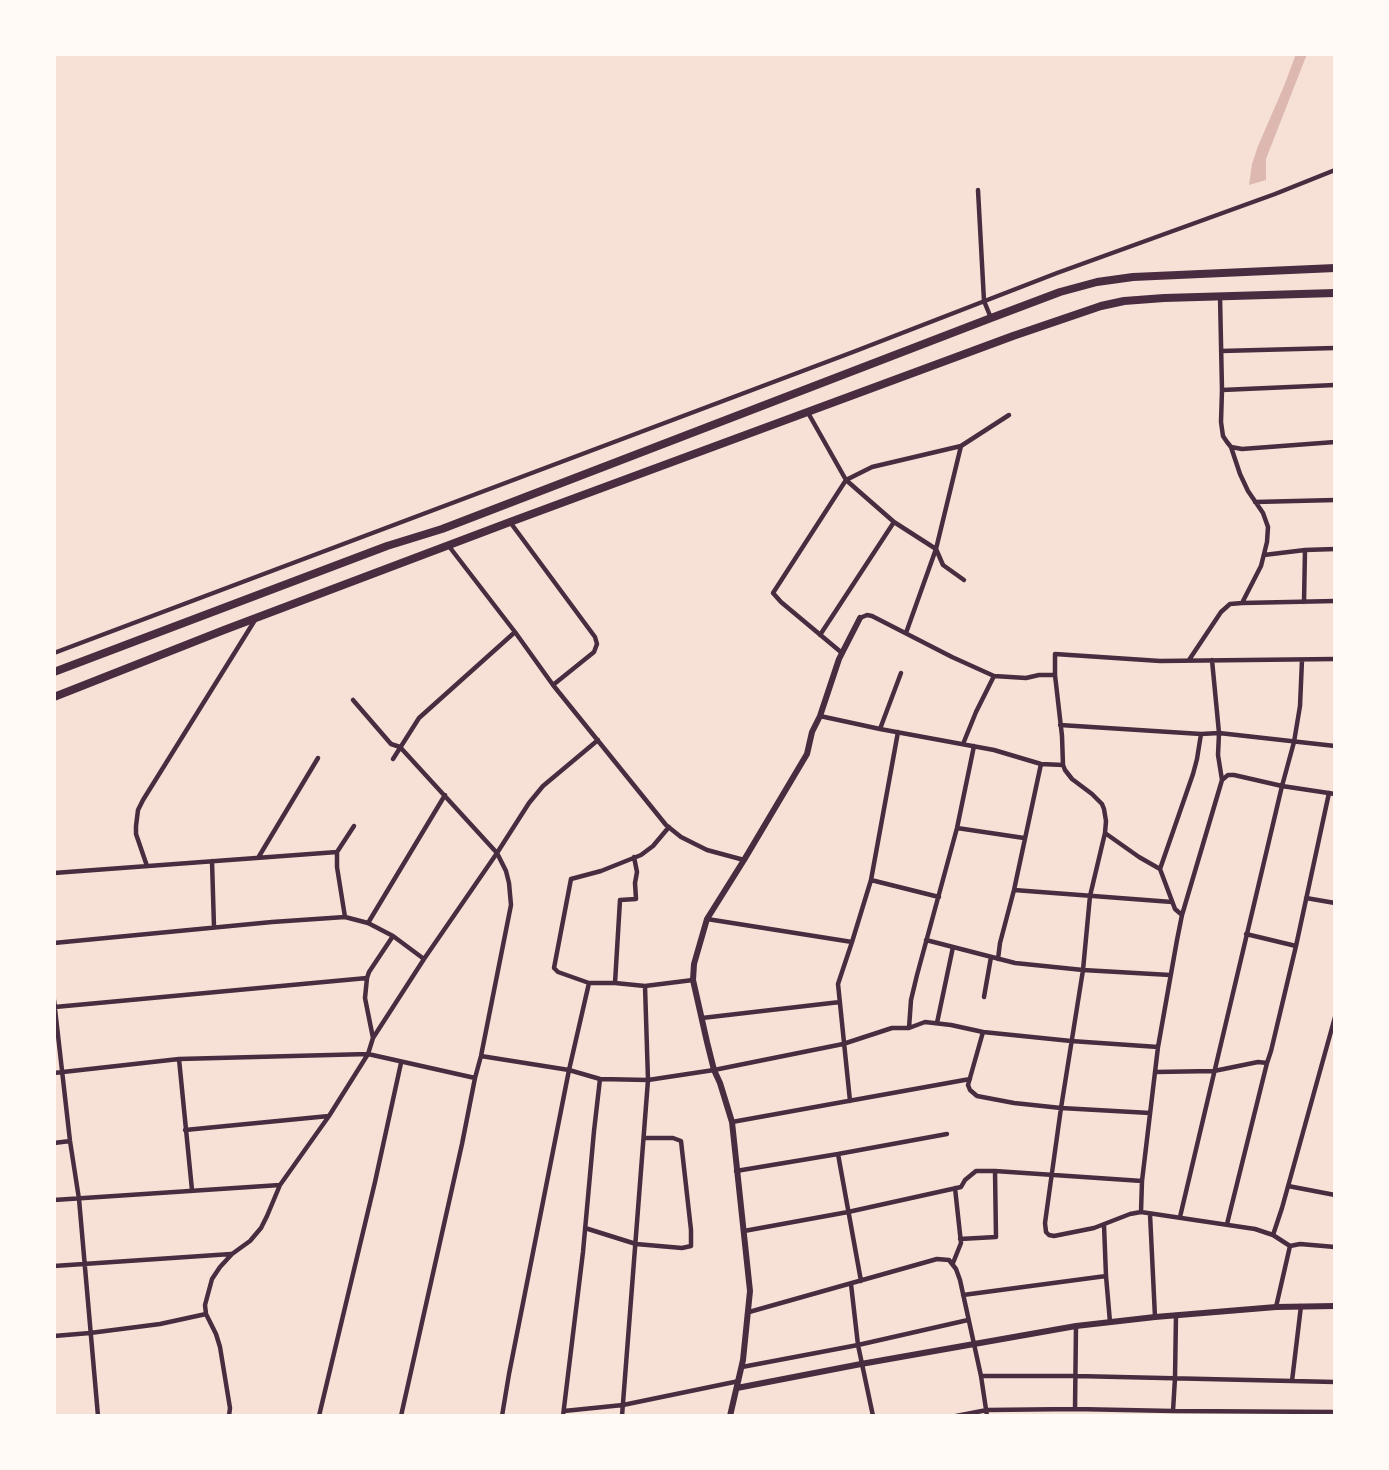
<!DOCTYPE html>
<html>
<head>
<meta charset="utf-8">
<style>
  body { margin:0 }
  #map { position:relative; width:1389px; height:1470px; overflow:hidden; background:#f7e1d7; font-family:Georgia,serif }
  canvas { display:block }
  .frame { position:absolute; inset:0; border:56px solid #fffaf5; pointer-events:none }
</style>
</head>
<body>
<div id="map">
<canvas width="1389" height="1470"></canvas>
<div class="frame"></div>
</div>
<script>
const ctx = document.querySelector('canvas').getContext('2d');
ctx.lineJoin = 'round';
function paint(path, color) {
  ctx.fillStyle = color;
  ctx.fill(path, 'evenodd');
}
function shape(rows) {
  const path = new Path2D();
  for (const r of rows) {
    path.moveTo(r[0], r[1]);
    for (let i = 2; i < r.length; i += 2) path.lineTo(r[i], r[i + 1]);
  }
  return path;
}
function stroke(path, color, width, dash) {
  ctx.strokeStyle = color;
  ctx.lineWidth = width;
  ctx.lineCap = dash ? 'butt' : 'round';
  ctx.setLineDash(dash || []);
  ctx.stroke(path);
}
paint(shape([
  [1296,54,1307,54,1266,159,1266,180,1249,185,1252,164,1258,146,1284,86]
]), '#dcb8b0');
stroke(shape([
  [978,190,984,301,991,318],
  [1220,296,1222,390,1221,422,1223,436,1227,442,1231,447,1242,449,1335,442],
  [1221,351,1335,348],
  [1222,390,1335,385],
  [807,411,846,480,894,522,936,549,943,565,964,580],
  [1231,447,1240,474,1248,491,1263,513,1268,527,1267,542,1261,566,1242,603],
  [1255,502,1335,500],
  [510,522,595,637,597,644,594,652,553,685],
  [448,545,515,632,553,685,666,825,681,837,707,850,744,860],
  [1264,555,1305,550,1335,549],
  [1304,602,1305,550],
  [860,618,867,615,872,616,952,657,994,676,1026,678,1039,675,1055,675],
  [906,633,936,549,961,446,1009,415],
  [820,635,894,522],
  [54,653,853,352,1057,273,1275,194,1335,170],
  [842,653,781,602,773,593,846,480,872,467,961,446],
  [1189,660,1221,612,1230,604,1242,603,1335,601],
  [353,700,391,744,400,747,497,853,506,871,509,883,511,905,481,1056,475,1078,462,1144,401,1416],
  [820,716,880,729,994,750,1041,764,1063,765],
  [1060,725,1201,734,1219,733,1335,746],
  [880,729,901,673],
  [963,744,976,712,994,676],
  [393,759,419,718,515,632],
  [1222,780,1228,775,1234,775,1282,786,1335,794],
  [669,827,653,846,641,855,601,871,571,879,554,968,558,972,589,983,615,983,645,986,693,980],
  [957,828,1024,838],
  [1105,833,1090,896,1083,970,1061,1108,1045,1223,1046,1232,1049,1235,1054,1236,1094,1228,1130,1214,1141,1212,1255,1229,1273,1235,1290,1246,1300,1244,1335,1247],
  [258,858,318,758],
  [212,861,214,927],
  [147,866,136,834,136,826,138,810,143,800,255,620],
  [1160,869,1193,774,1197,759,1201,734],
  [54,873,337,852],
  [871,880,939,897],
  [1014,890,1172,902],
  [1306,898,1335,903],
  [1182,915,1175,909,1160,869,1139,857,1105,833,1106,821,1104,809,1102,804,1092,794,1072,779,1065,770,1063,765,1062,736,1055,675,1055,654,1160,661,1335,659],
  [345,917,337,867,337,852,354,826],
  [707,919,852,942],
  [368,923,445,795],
  [1246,934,1296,946],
  [926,940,1015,963,1083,970,1170,975],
  [54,943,272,922,345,917,368,923,393,936,424,959],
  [998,959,1000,943,1014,890,1041,764],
  [615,983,620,900,636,899,635,883,637,872,634,857],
  [984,997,991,957],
  [54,1000,70,1141,79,1199,98,1416],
  [55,1007,367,978],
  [702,1018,840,1002],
  [937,1023,953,947],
  [909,1028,911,1000,917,975,957,828,974,746],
  [983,1032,968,1085,970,1090,977,1096,1014,1103,1061,1108,1150,1113],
  [373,1038,365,998,367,978,369,972,393,936],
  [481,1056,569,1070,600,1079,648,1080,714,1070,843,1044,892,1028,909,1028,925,1022,951,1025,983,1032,1071,1041,1158,1047],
  [179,1059,192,1190],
  [1155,1072,1214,1071,1258,1062,1267,1063,1271,1051,1296,946,1329,793],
  [54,1073,179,1059,368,1054,475,1078],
  [850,1101,838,984,852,942,871,880,898,732],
  [732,1122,970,1079],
  [185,1130,329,1116],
  [54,1143,70,1141],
  [838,1154,861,1281],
  [736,1171,838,1154,947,1134],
  [1288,1186,1335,1195],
  [54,1200,280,1185],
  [1141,1212,1142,1181,1158,1047,1177,940,1182,915,1222,780,1218,755,1219,733,1212,660],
  [1150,1214,1155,1317],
  [1180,1217,1282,786,1294,742,1300,706,1302,660],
  [1227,1224,1267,1063],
  [1104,1225,1106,1276,1110,1322],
  [585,1228,636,1244,682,1248,691,1246,691,1230,681,1141,673,1138,644,1138],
  [744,1231,848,1212,961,1187,965,1180,976,1171,995,1171,1142,1181],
  [1273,1235,1282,1208,1335,1017],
  [960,1239,996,1237,995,1171],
  [953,1263,961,1243,955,1188],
  [54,1266,231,1254],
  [851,1284,858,1345,873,1416],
  [963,1295,1106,1276],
  [1276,1307,1290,1246],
  [749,1312,937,1259,949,1260,956,1269,960,1280,981,1376,987,1416],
  [54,1336,90,1333,160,1324,206,1314],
  [742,1367,858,1345,968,1320],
  [981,1376,1076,1376,1335,1382],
  [1292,1381,1301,1306],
  [1075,1409,1076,1326],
  [564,1411,623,1405,739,1381],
  [1173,1411,1175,1378,1176,1315],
  [229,1416,230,1408,220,1347,216,1334,206,1314,205,1305,212,1279,220,1267,232,1254,250,1241,261,1228,267,1216,280,1185,329,1116,368,1054,373,1038,424,959,497,853,529,803,543,786,598,740],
  [319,1416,375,1182,401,1063],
  [502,1416,509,1374,569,1070,589,983],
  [563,1416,583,1252,594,1131,600,1079],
  [622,1416,648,1080,645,986],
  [956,1416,987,1410,1075,1409,1173,1411,1335,1412]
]), '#4a2c40', 4.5);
stroke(shape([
  [737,1388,861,1364,1076,1326,1155,1317,1276,1307,1335,1306],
  [730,1416,743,1360,750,1291,732,1122,720,1083,714,1070,707,1042,693,980,694,964,707,919,744,860,807,754,812,732,820,716,839,659,860,618]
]), '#4a2c40', 6);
stroke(shape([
  [54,672,387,546,442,529,991,318,1060,292,1097,282,1133,277,1335,268],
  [54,697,224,630,510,522,1013,336,1101,306,1124,301,1164,298,1335,293]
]), '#4a2c40', 8);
</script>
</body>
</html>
